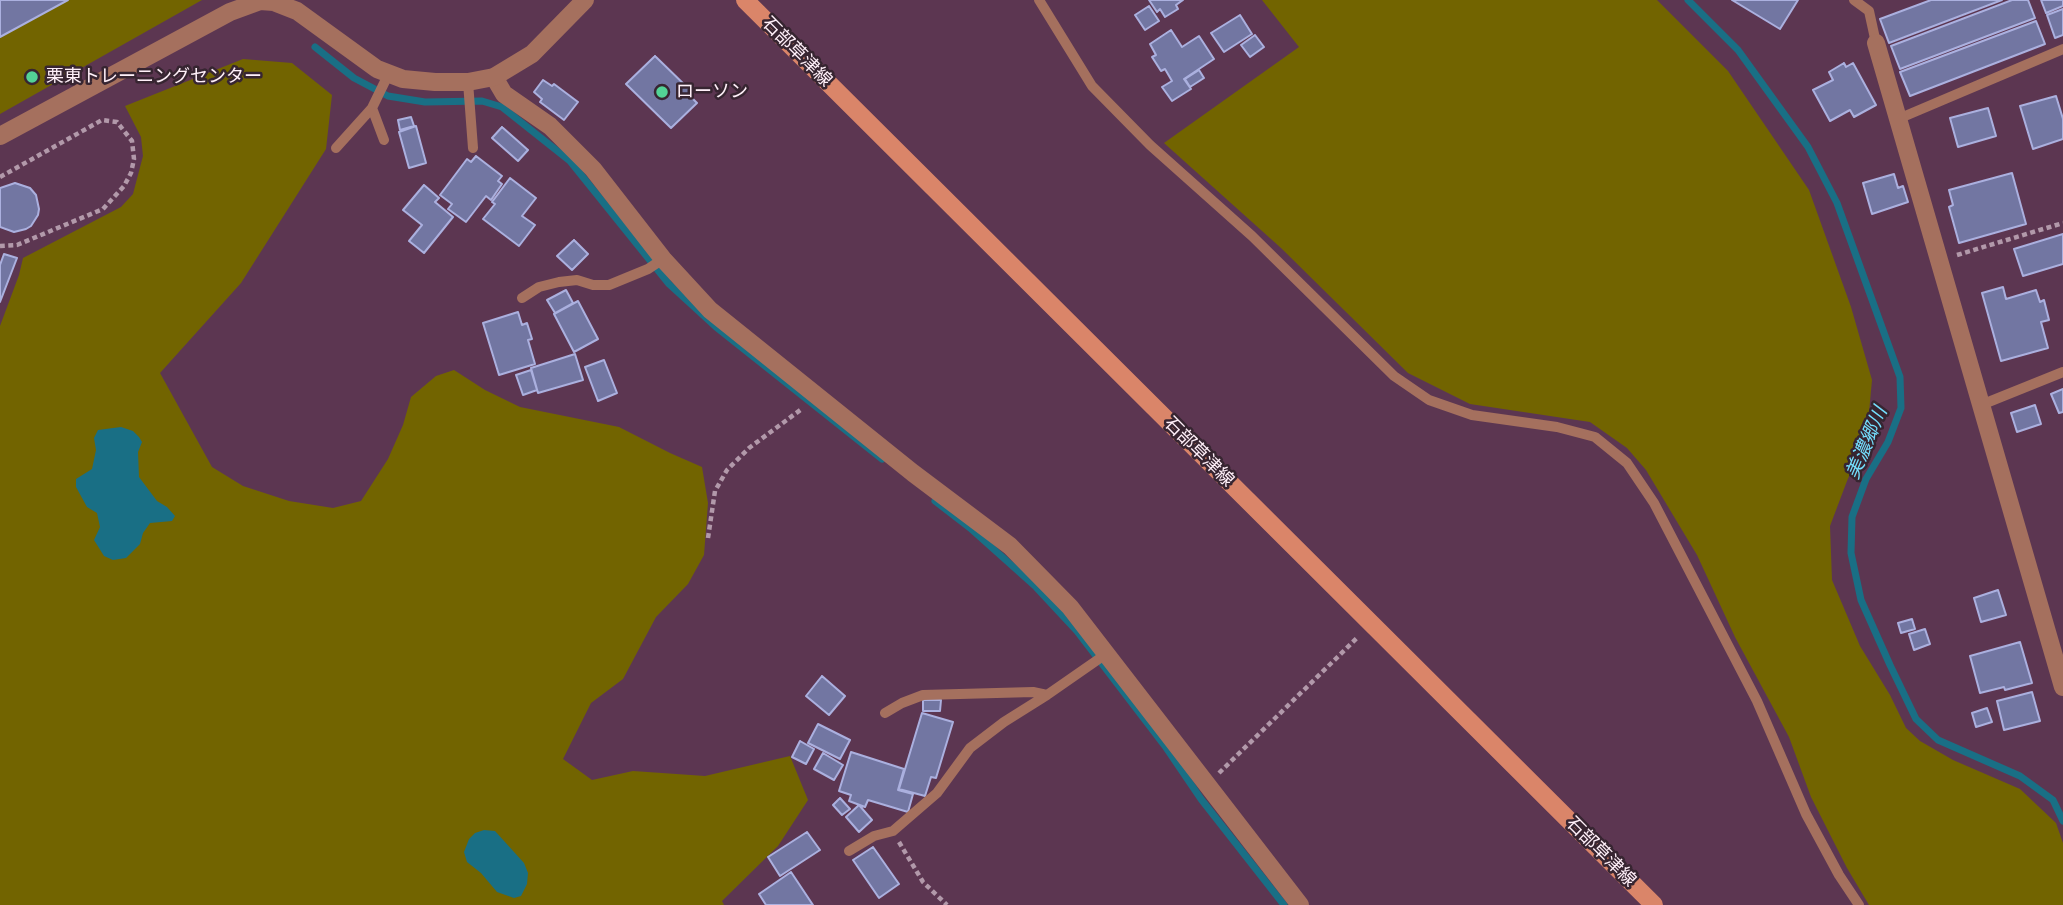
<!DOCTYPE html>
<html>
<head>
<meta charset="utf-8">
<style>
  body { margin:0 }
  canvas { display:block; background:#5c3651 }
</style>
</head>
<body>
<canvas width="2063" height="905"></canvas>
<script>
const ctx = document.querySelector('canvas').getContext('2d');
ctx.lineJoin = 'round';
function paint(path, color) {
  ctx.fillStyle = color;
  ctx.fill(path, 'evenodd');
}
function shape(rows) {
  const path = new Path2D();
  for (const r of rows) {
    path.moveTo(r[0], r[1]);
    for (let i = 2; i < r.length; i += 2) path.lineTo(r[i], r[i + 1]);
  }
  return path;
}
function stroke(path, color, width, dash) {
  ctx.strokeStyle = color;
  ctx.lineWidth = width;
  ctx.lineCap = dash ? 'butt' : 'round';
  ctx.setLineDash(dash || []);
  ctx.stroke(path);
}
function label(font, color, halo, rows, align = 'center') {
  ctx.font = font + ' "Work Sans","Noto Sans JP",sans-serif';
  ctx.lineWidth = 5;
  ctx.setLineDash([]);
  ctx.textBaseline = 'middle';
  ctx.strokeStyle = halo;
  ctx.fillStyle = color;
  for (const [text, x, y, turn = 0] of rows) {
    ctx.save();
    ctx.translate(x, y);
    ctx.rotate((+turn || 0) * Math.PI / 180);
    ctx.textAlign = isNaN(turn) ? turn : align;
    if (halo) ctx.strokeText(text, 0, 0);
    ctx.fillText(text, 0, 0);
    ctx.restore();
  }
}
paint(shape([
  [0,0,202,0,0,114],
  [1262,0,1657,0,1728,71,1809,190,1851,307,1872,380,1867,434,1847,481,1830,526,1832,580,1860,646,1890,695,1906,728,1920,741,1953,760,2020,789,2056,823,2063,843,2063,905,1869,905,1847,868,1811,797,1789,737,1735,637,1697,555,1646,470,1627,448,1590,422,1470,404,1408,373,1281,248,1164,143,1299,47],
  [243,59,292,63,332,95,326,149,241,283,160,373,212,467,243,486,289,501,333,508,361,501,388,459,403,425,411,397,436,376,454,370,485,390,520,407,619,427,670,453,702,467,708,503,704,555,688,584,656,617,623,679,591,703,563,759,592,780,633,771,705,776,790,756,808,800,778,846,722,901,724,905,0,905,0,326,19,275,23,258,121,207,133,194,143,156,141,137,125,106]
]), '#726400');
paint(shape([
  [121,427,133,431,139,437,142,442,138,452,139,477,157,501,167,507,175,516,172,521,150,523,143,533,140,544,126,558,113,560,104,556,94,540,100,527,97,513,87,507,76,487,76,479,92,469,96,450,94,438,98,430],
  [484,830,495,831,524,863,528,873,527,884,521,896,514,898,497,892,481,873,467,862,464,852,469,839,475,833]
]), '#196f85');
stroke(shape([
  [1688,0,1738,50,1808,147,1837,203,1900,377,1901,408,1888,442,1866,479,1852,517,1851,553,1861,600,1890,665,1916,719,1938,740,2020,776,2053,800,2063,821],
  [315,47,354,78,388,96,425,102,482,101,502,107,570,161,669,284,716,327,882,459],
  [935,501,970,528,1036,587,1077,631,1165,746,1201,799,1284,905]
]), '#196f85', 7);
const building = shape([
  [0,0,68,0,0,37,0,0],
  [1149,0,1183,0,1176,5,1178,9,1165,17,1160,9,1157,12,1149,0],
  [1732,0,1798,0,1780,29,1732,0],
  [1931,0,2002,0,1889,43,1880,19,1931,0],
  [2012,0,2028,0,2035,18,1900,69,1891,46,2012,0],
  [2041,0,2063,0,2063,6,2046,13,2041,0],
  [1149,6,1159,21,1145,30,1135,15,1149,6],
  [2063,9,2063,35,2055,38,2047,15,2063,9],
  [1240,15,1252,34,1224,52,1211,33,1240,15],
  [2036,21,2045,44,1910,96,1900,72,2036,21],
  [1171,30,1182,47,1199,36,1214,59,1184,79,1191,89,1172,101,1162,87,1172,81,1165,69,1161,71,1152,57,1156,55,1150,44,1171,30],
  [1255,35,1264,47,1250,57,1241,45,1255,35],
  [655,56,691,91,688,94,697,103,671,128,626,84,655,56],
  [1844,63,1846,67,1853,63,1876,105,1854,117,1850,110,1830,121,1813,90,1833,80,1829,72,1844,63],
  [1199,70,1204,78,1190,87,1185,79,1199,70],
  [543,80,552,86,554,84,578,102,564,120,540,102,542,99,534,92,543,80],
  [2056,96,2063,119,2063,139,2033,149,2020,106,2056,96],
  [1988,108,1996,136,1958,147,1950,118,1988,108],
  [411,117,414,126,400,130,398,120,411,117],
  [416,126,426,163,409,168,399,132,416,126],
  [502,127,528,150,518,161,492,138,502,127],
  [476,156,502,176,498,181,502,184,491,200,486,196,466,222,448,209,452,204,440,195,467,159,471,162,476,156],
  [2012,173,2026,224,1959,243,1949,207,1953,205,1949,190,2012,173],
  [1894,174,1898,188,1903,186,1908,202,1872,214,1863,183,1894,174],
  [510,178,536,198,522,216,535,225,519,246,483,219,495,204,492,202,510,178],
  [15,183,30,188,36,195,39,209,38,215,31,226,26,229,14,232,0,227,0,188,15,183],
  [424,185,439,198,435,202,453,217,424,253,409,241,422,225,403,210,424,185],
  [2063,234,2063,264,2023,276,2014,249,2063,234],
  [574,240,588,254,572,270,557,256,574,240],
  [4,254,17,258,0,302,0,265,4,254],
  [2003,287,2006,299,2036,290,2040,302,2044,300,2049,320,2041,322,2048,348,2001,361,1982,293,2003,287],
  [566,290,573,303,555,313,547,300,566,290],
  [578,301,598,339,574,352,554,314,578,301],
  [518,312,522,325,527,323,532,339,528,340,535,364,499,375,483,323,518,312],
  [575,354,583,380,538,393,531,368,575,354],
  [604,360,617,393,598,401,585,367,604,360],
  [531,370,537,390,523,395,516,375,531,370],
  [2063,389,2063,412,2059,413,2051,394,2063,389],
  [2035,405,2041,424,2017,432,2011,413,2035,405],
  [1998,590,2006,615,1981,622,1974,598,1998,590],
  [1912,619,1915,629,1901,633,1898,623,1912,619],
  [1925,629,1930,644,1914,650,1909,634,1925,629],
  [2020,642,2032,683,2005,690,2004,687,1980,693,1970,656,2020,642],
  [822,676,845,696,829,715,806,696,822,676],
  [2032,692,2040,721,2004,730,1997,701,2032,692],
  [923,700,941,700,940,711,923,711,923,700],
  [1987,708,1992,722,1976,727,1972,713,1987,708],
  [922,713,953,722,936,778,931,777,925,796,899,789,922,713],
  [818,724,850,740,840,759,808,743,818,724],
  [800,741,814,749,806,764,792,757,800,741],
  [851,752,904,769,898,790,913,794,908,812,868,800,865,807,849,801,851,795,839,791,851,752],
  [823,753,843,765,834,780,814,769,823,753],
  [840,798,850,809,842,815,833,805,840,798],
  [859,805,872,820,859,832,846,817,859,805],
  [807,832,820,850,780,876,768,857,807,832],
  [873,847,899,884,879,898,853,860,873,847],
  [791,872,813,905,766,905,759,894,791,872]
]);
paint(building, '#7276a2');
stroke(building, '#abb0df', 2);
stroke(shape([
  [0,177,102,120,117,122,132,141,134,159,131,173,124,186,103,209,17,245,0,246],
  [1957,255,2063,223],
  [708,538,715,491,727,470,749,448,803,408],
  [1219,773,1358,637],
  [899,842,923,882,947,905]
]), '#b299aa', 4.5, [5, 3.5]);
stroke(shape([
  [1039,0,1092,86,1150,145,1252,236,1394,376,1429,400,1472,415,1557,427,1595,437,1627,463,1654,503,1757,701,1806,814,1839,875,1859,905],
  [1854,0,1869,11,1876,43],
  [468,82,473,148],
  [1898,119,2063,49],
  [384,140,372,108,389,73],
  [336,148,372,108],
  [522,298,539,287,559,282,577,280,593,285,609,285,648,269,663,259],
  [1981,405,2063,372],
  [885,713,902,703,923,695,1033,692,1047,695],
  [849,851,874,836,893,831,937,793,970,748,1004,722,1047,695,1106,654]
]), '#a5705e', 10);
stroke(shape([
  [1876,43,2063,687],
  [494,77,504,94,550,126,593,169,663,259,710,310,913,473,1010,546,1070,607,1300,905]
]), '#a5705e', 18);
stroke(shape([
  [0,136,230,12,260,1,274,2,297,11,377,69,403,79,435,82,468,82,494,77,532,54,585,0]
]), '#a5705e', 18);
stroke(shape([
  [745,0,1654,905]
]), '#da8569', 18);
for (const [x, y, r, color] of [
  [32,77,7,"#53d396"],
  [662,92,7,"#53d396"]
]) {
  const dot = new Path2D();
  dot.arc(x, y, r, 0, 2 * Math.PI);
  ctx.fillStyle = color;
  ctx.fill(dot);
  stroke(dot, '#372531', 2.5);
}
label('18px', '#fff0f9', '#372531', [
  ["石部草津線",797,52,45],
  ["石部草津線",1199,452,45],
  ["石部草津線",1601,852,45]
]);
label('18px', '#fff0f9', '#372531', [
  ["栗東トレーニングセンター",46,77],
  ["ローソン",676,92]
], 'left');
label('italic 19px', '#74dffe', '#372531', [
  ["美濃郷川",1867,443,-67]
]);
</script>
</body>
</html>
